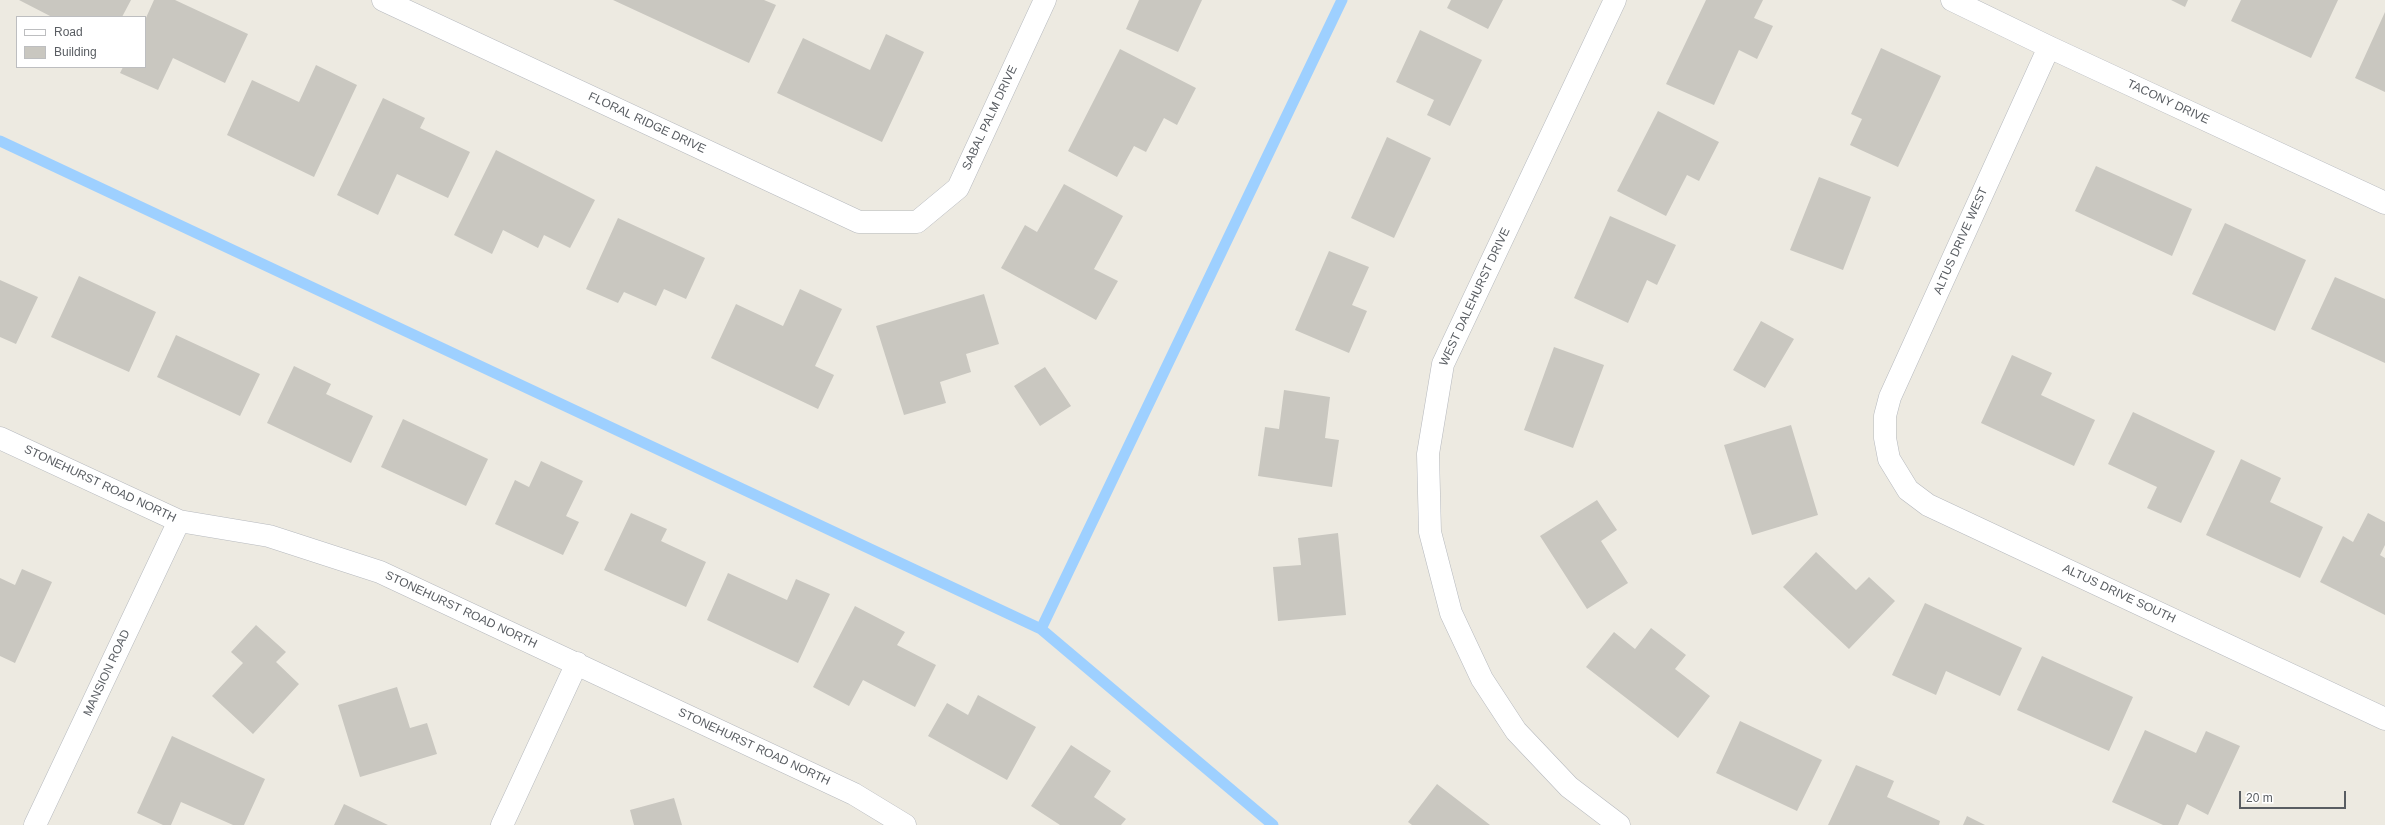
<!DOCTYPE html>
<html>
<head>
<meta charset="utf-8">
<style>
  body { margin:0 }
  #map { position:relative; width:2385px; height:825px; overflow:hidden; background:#edeae1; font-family:Arial,sans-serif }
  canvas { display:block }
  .legend { position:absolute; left:16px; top:16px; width:130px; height:52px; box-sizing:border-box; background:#fff; border:1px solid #bdbec0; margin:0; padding:5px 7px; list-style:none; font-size:12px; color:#595d62 }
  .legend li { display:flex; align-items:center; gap:8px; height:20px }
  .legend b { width:20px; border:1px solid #bdbec0 }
  .scale { position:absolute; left:2239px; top:791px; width:107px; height:18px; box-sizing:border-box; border:2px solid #595d62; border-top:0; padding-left:5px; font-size:12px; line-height:14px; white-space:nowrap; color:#595d62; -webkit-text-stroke:3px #fff; paint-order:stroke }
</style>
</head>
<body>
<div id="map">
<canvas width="2385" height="825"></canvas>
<ul class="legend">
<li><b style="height:5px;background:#fff"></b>Road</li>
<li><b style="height:11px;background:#c9c7c0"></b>Building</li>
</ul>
<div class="scale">20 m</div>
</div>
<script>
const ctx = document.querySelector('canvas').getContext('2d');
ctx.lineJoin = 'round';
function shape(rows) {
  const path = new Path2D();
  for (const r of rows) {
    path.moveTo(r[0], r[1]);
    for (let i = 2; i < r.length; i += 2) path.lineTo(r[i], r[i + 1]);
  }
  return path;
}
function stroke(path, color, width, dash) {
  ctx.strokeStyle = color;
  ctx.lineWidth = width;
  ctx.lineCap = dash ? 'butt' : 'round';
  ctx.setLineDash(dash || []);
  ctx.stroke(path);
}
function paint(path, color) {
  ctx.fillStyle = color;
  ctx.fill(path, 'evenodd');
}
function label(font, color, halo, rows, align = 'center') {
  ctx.font = font + ' Arial,sans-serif';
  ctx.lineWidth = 3;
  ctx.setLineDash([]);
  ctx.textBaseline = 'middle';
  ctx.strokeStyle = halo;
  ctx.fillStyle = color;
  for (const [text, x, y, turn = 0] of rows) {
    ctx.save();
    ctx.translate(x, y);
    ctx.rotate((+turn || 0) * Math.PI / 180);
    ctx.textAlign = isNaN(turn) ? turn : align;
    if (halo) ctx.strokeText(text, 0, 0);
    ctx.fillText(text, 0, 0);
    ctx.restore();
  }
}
stroke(shape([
  [0,141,1041,629,1342,0],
  [1041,629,1273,825]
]), '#9ed0ff', 11);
paint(shape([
  [19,0,131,0,122,17,52,17],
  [154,0,175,0,248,34,225,83,173,58,158,90,120,73,123,67,145,67,145,20],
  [613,0,764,0,776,5,749,63],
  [1139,0,1202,0,1178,52,1126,29],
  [1451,0,1503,0,1488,29,1447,8],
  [1706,0,1763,0,1754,18,1773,26,1757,59,1739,50,1714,105,1666,84],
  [2171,0,2188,0,2185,7],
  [2241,0,2338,0,2311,58,2231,21],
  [2385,12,2385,92,2355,78],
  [1420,30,1482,60,1450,126,1427,115,1434,100,1396,82],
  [886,34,924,52,882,142,777,93,803,38,870,70],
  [1881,48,1941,76,1898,167,1850,145,1862,119,1851,114],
  [1120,49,1196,88,1177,125,1164,118,1146,152,1134,146,1117,177,1068,151],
  [316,65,357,85,314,177,227,135,252,80,299,102],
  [383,98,425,118,420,128,470,152,448,198,397,174,378,215,337,195],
  [1658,111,1719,142,1699,181,1687,175,1666,216,1617,191],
  [1387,137,1431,158,1394,238,1351,218],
  [496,150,595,200,570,248,544,235,538,248,503,230,492,254,454,235],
  [2096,166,2192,209,2172,256,2075,211],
  [1819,177,1871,197,1843,270,1790,250],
  [1064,184,1123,216,1094,269,1118,281,1096,320,1001,268,1025,225,1037,232],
  [1610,216,1676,245,1657,285,1647,280,1628,323,1574,298],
  [618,218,705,258,686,299,664,289,656,306,624,292,618,303,586,289],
  [2225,223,2306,260,2275,331,2192,294],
  [1329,251,1369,267,1352,305,1367,311,1349,353,1295,330],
  [79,276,156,312,129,372,51,337],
  [2335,277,2385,299,2385,363,2311,329],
  [0,280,38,297,16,344,0,337],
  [800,289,842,309,815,366,834,375,818,409,711,358,736,304,783,326],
  [984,294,999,344,966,354,971,372,940,382,946,403,904,415,876,326],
  [1761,321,1794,339,1765,388,1733,370],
  [176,335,260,374,240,416,157,377],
  [1554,347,1604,365,1573,448,1524,430],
  [2012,355,2052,373,2041,395,2095,420,2074,466,1981,423],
  [294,366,331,384,326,394,373,416,351,463,267,423],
  [1045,367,1071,406,1040,426,1014,386],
  [1284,390,1330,397,1325,438,1339,440,1332,487,1258,476,1265,427,1279,429],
  [2133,412,2215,451,2181,523,2147,508,2157,487,2108,464],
  [403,419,488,459,466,506,381,467],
  [1791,425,1818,515,1752,535,1724,445],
  [2241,459,2281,478,2270,502,2323,527,2300,578,2206,535],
  [541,461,583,481,566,516,579,522,563,555,495,524,515,480,529,487],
  [1597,500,1617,530,1601,541,1628,583,1587,609,1540,536],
  [631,513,667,529,661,541,706,562,686,607,604,570],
  [2368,513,2385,522,2385,545,2380,555,2385,558,2385,615,2320,582,2343,536,2353,542],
  [1338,533,1346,615,1278,621,1273,567,1301,565,1298,538],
  [1816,552,1856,590,1869,577,1895,601,1849,649,1783,587],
  [22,569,52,582,15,663,0,656,0,578,15,585],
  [728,573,787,600,796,579,830,594,798,663,707,620],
  [1925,603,2022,648,2000,696,1946,671,1936,695,1892,675],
  [855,606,905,632,897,645,936,665,915,707,863,680,849,706,813,687],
  [256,625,286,652,276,662,299,684,253,734,212,696,243,663,231,652],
  [1651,628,1686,655,1675,669,1710,696,1678,738,1586,667,1614,632,1635,649],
  [2042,656,2133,697,2109,751,2017,710],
  [397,687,410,728,427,723,437,754,360,777,338,705],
  [978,695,1036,727,1007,780,928,736,947,703,968,715],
  [1740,721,1822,760,1797,811,1716,773],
  [2145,730,2196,753,2206,731,2240,746,2208,815,2187,804,2178,825,2163,825,2112,802],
  [172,736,265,779,244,825,233,825,181,802,171,825,163,825,137,813],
  [1071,745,1111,771,1094,797,1126,819,1121,825,1060,825,1031,806],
  [1856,765,1894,781,1887,797,1940,821,1939,825,1828,825],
  [1437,784,1490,825,1412,825,1408,822],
  [674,798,682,825,634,825,630,810],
  [344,804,388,825,334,825],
  [1967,816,1985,825,1963,825]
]), '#c9c7c0');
const minor = shape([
  [383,0,859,222,917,222,958,188,1045,0],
  [1615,0,1443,364,1428,454,1430,532,1451,613,1482,679,1516,731,1569,787,1619,825],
  [1952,0,2049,47,2385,203],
  [2049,47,1890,397,1885,416,1885,438,1889,459,1908,490,1928,505,2385,719],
  [0,438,179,521,269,536,380,572,854,794,905,825],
  [35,825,179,521],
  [502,825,577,663]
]);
stroke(minor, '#b6b9be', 23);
stroke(minor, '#fff', 22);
label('12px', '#595d62', '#fff', [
  ["TACONY DRIVE",2168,102,25],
  ["SABAL PALM DRIVE",990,118,-65],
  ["FLORAL RIDGE DRIVE",647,123,25],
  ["ALTUS DRIVE WEST",1961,241,-66],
  ["WEST DALEHURST DRIVE",1475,297,-65],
  ["STONEHURST ROAD NORTH",100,484,25],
  ["ALTUS DRIVE SOUTH",2119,594,25],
  ["STONEHURST ROAD NORTH",461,610,25],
  ["MANSION ROAD",107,673,-65],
  ["STONEHURST ROAD NORTH",754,747,25]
]);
</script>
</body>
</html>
